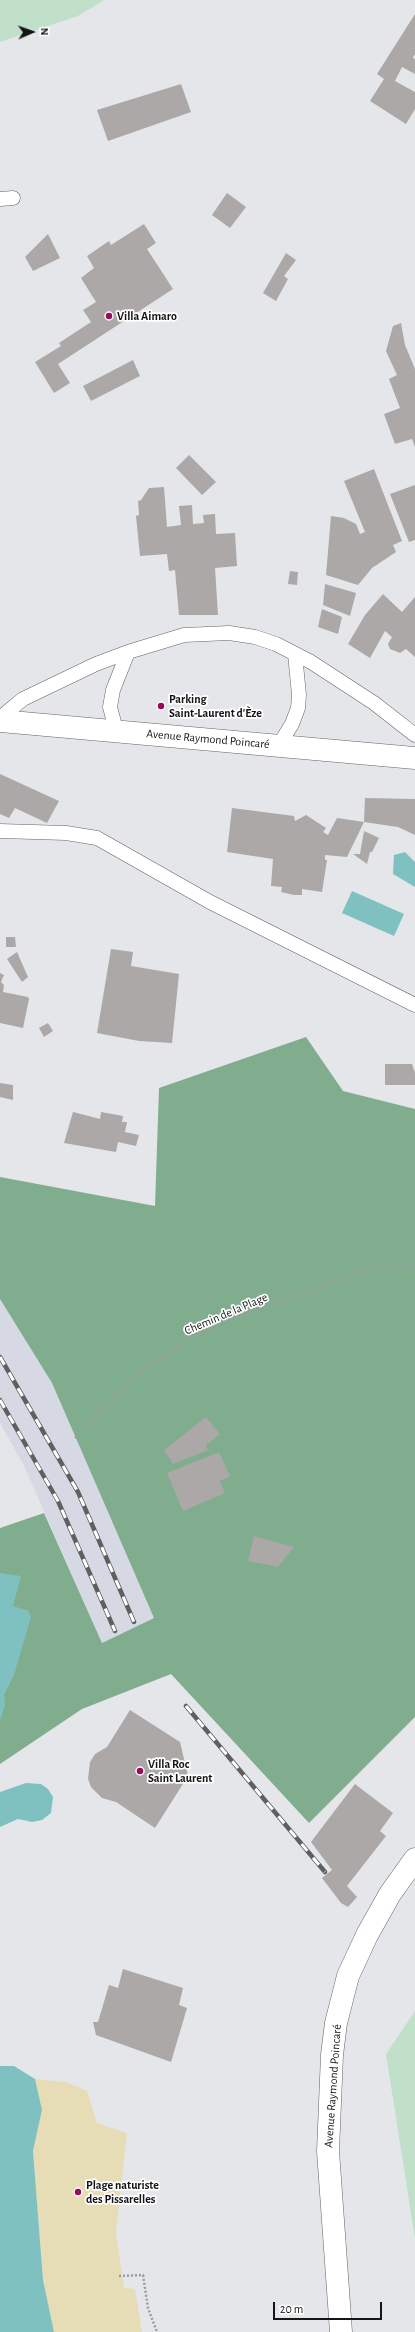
<!DOCTYPE html>
<html>
<head>
<meta charset="utf-8">
<style>
  body { margin:0 }
  #map { position:relative; width:415px; height:2332px; overflow:hidden; background:#e5e6e9; font-family:"Alegreya Sans",sans-serif }
  canvas { display:block }
  .north { position:absolute; left:12px; top:12px; width:40px; height:40px; -webkit-text-stroke:3px #fff; paint-order:stroke; rotate:88deg; font-size:11px; font-weight:700; line-height:16px; text-align:center; color:#151516 }
  .north::after { content:''; display:block; margin:auto; width:14px; height:18px; background:#151516; clip-path:polygon(50% 0,100% 100%,50% 72%,0 100%) }
  .scale { position:absolute; left:273px; top:2302px; width:109px; height:18px; box-sizing:border-box; border:2px solid #151516; border-top:0; padding-left:5px; font-size:12px; line-height:14px; white-space:nowrap; color:#151516; -webkit-text-stroke:3px #fff; paint-order:stroke }
</style>
</head>
<body>
<div id="map">
<canvas width="415" height="2332"></canvas>
<div class="north">N</div>
<div class="scale">20 m</div>
</div>
<script>
const ctx = document.querySelector('canvas').getContext('2d');
ctx.lineJoin = 'round';
function paint(path, color) {
  ctx.fillStyle = color;
  ctx.fill(path, 'evenodd');
}
function shape(rows) {
  const path = new Path2D();
  for (const r of rows) {
    path.moveTo(r[0], r[1]);
    for (let i = 2; i < r.length; i += 2) path.lineTo(r[i], r[i + 1]);
  }
  return path;
}
function stroke(path, color, width, dash) {
  ctx.strokeStyle = color;
  ctx.lineWidth = width;
  ctx.lineCap = dash ? 'butt' : 'round';
  ctx.setLineDash(dash || []);
  ctx.stroke(path);
}
function label(font, color, halo, rows, align = 'center') {
  ctx.font = font + ' "Alegreya Sans",sans-serif';
  ctx.lineWidth = 3.5;
  ctx.setLineDash([]);
  ctx.textBaseline = 'middle';
  ctx.strokeStyle = halo;
  ctx.fillStyle = color;
  for (const [text, x, y, turn = 0] of rows) {
    ctx.save();
    ctx.translate(x, y);
    ctx.rotate((+turn || 0) * Math.PI / 180);
    ctx.textAlign = isNaN(turn) ? turn : align;
    if (halo) ctx.strokeText(text, 0, 0);
    ctx.fillText(text, 0, 0);
    ctx.restore();
  }
}
paint(shape([
  [0,1299,52,1383,154,1618,102,1643,24,1466,0,1423]
]), '#d6d9e3');
paint(shape([
  [0,0,104,0,78,16,0,42],
  [415,2011,415,2239,386,2054]
]), '#c0e0c9');
paint(shape([
  [306,1037,343,1091,415,1109,415,1717,309,1823,171,1674,82,1709,0,1764,0,1528,44,1513,102,1643,154,1618,52,1383,0,1299,0,1177,155,1206,159,1088]
]), '#80ad8d');
paint(shape([
  [35,2079,66,2082,87,2091,97,2123,127,2133,116,2233,124,2288,135,2289,142,2332,54,2332,43,2280,33,2151,42,2110]
]), '#e6ddb7');
paint(shape([
  [405,852,415,862,415,887,393,874,394,855],
  [352,891,404,914,394,936,342,913],
  [0,1573,21,1576,13,1606,29,1611,31,1617,14,1675,4,1695,5,1705,0,1720],
  [26,1783,41,1784,48,1789,53,1797,51,1813,42,1820,32,1822,18,1819,0,1827,0,1792],
  [0,2066,14,2066,35,2079,42,2110,33,2151,43,2280,54,2332,0,2332]
]), '#7ec1c0');
paint(shape([
  [415,14,415,54,413,58,415,59,415,74,402,67,395,81,415,92,415,109,406,124,370,101,384,79,377,74],
  [181,84,191,112,108,141,97,110],
  [227,193,246,207,230,228,212,215],
  [144,224,156,243,147,249,173,289,58,364,70,383,54,393,35,362,61,346,59,343,91,322,83,310,96,302,81,278,94,268,87,256,109,241,111,245],
  [48,234,60,258,33,271,25,257],
  [286,253,296,260,284,276,288,279,276,301,263,293],
  [401,323,405,345,415,369,415,447,412,439,395,444,384,414,400,408,389,379,397,375,386,351,393,326],
  [133,360,140,376,91,401,83,386],
  [189,455,216,482,202,495,176,468],
  [374,469,402,541,393,545,396,552,372,568,358,585,326,575,331,516,344,518,356,524,360,534,365,532,344,481],
  [415,485,415,540,409,542,390,494],
  [164,487,167,527,181,525,179,506,192,505,193,524,204,523,203,515,215,514,216,534,235,533,237,566,215,568,218,615,179,615,175,570,169,571,167,554,140,556,136,516,139,515,138,501,141,500,149,488],
  [290,571,298,572,297,585,288,584],
  [325,584,356,593,350,616,323,605],
  [383,594,402,612,415,597,415,657,406,649,400,653,390,649,388,644,392,637,385,631,370,658,348,644,365,615],
  [322,609,342,617,338,634,318,627],
  [0,774,59,801,47,823,15,808,9,818,0,814],
  [365,798,415,799,415,835,398,827,364,822,347,857,325,855,325,860,327,860,322,892,302,889,302,895,294,895,281,892,282,887,271,886,273,859,227,852,232,808,294,816,295,821,306,815,326,828,323,832,328,835,337,818,364,822],
  [364,831,379,838,372,852,370,852,367,864,353,854,360,854],
  [6,937,15,937,16,947,6,947],
  [111,949,133,952,131,966,179,974,172,1043,139,1041,97,1033],
  [17,952,28,977,22,982,7,959],
  [0,973,4,975,1,982,4,985,3,992,28,997,29,999,23,1028,0,1023],
  [48,1023,53,1031,44,1037,39,1028],
  [385,1064,412,1064,415,1073,415,1085,385,1085],
  [0,1083,13,1085,13,1100,0,1097],
  [73,1112,100,1119,101,1112,123,1116,122,1122,127,1122,125,1132,139,1135,136,1146,118,1142,116,1152,64,1143],
  [206,1417,220,1434,206,1445,208,1450,173,1464,164,1450],
  [219,1452,230,1476,220,1481,225,1493,183,1511,167,1473],
  [254,1536,294,1547,278,1567,248,1561],
  [130,1710,180,1742,188,1776,155,1828,116,1802,102,1798,91,1787,88,1779,90,1762,95,1754,107,1747],
  [355,1784,393,1813,380,1831,386,1836,347,1886,357,1897,348,1907,341,1903,322,1878,332,1870,311,1842],
  [123,1969,183,1988,179,2005,187,2008,171,2062,96,2035,93,2022,98,2022,109,1985,118,1988]
]), '#aba8a7');
const lane = shape([
  [0,199,13,198],
  [0,718,23,699,96,664,128,652,184,635,229,633,255,637,276,644,311,662,374,703,415,735],
  [116,730,110,707,113,690,128,652],
  [279,745,292,724,298,708,299,695,295,654],
  [0,831,66,833,97,838,210,902,415,1005]
]);
const secondary = shape([
  [0,721,415,758],
  [341,2332,328,2151,332,2055,336,2023,348,1976,367,1935,390,1894,415,1859]
]);
stroke(lane, '#626365', 15);
stroke(secondary, '#626365', 23);
stroke(shape([
  [75,1438,141,1371,191,1338,252,1311,375,1268,415,1267],
  [119,2276,143,2275,148,2308,157,2332]
]), '#9b9c9e', 2.5, [2, 2]);
stroke(lane, '#fff', 14);
stroke(secondary, '#fff', 22);
const rail = shape([
  [0,1357,78,1492,134,1622],
  [0,1400,58,1501,115,1631],
  [186,1706,325,1872]
]);
stroke(rail, '#5e5f60', 4.5);
stroke(rail, '#fff', 3, [9]);
for (const [x, y, r, color] of [
  [109,316,4,"#9b0b5b"],
  [161,706,4,"#9b0b5b"],
  [140,1771,4,"#9b0b5b"],
  [78,2192,4,"#9b0b5b"]
]) {
  const dot = new Path2D();
  dot.arc(x, y, r, 0, 2 * Math.PI);
  ctx.fillStyle = color;
  ctx.fill(dot);
  stroke(dot, '#fff', 1.5);
}
label('bold 12px', '#151516', '#fff', [
  ["Villa Aimaro",117,316],
  ["Parking",169,699],
  ["Saint-Laurent d'Èze",169,713],
  ["Villa Roc",148,1764],
  ["Saint Laurent",148,1778],
  ["Plage naturiste",86,2185],
  ["des Pissarelles",86,2199]
], 'left');
label('12px', '#151516', '#fff', [
  ["Avenue Raymond Poincaré",208,739,5],
  ["Chemin de la Plage",226,1314,-23],
  ["Avenue Raymond Poincaré",333,2086,-86]
]);
</script>
</body>
</html>
